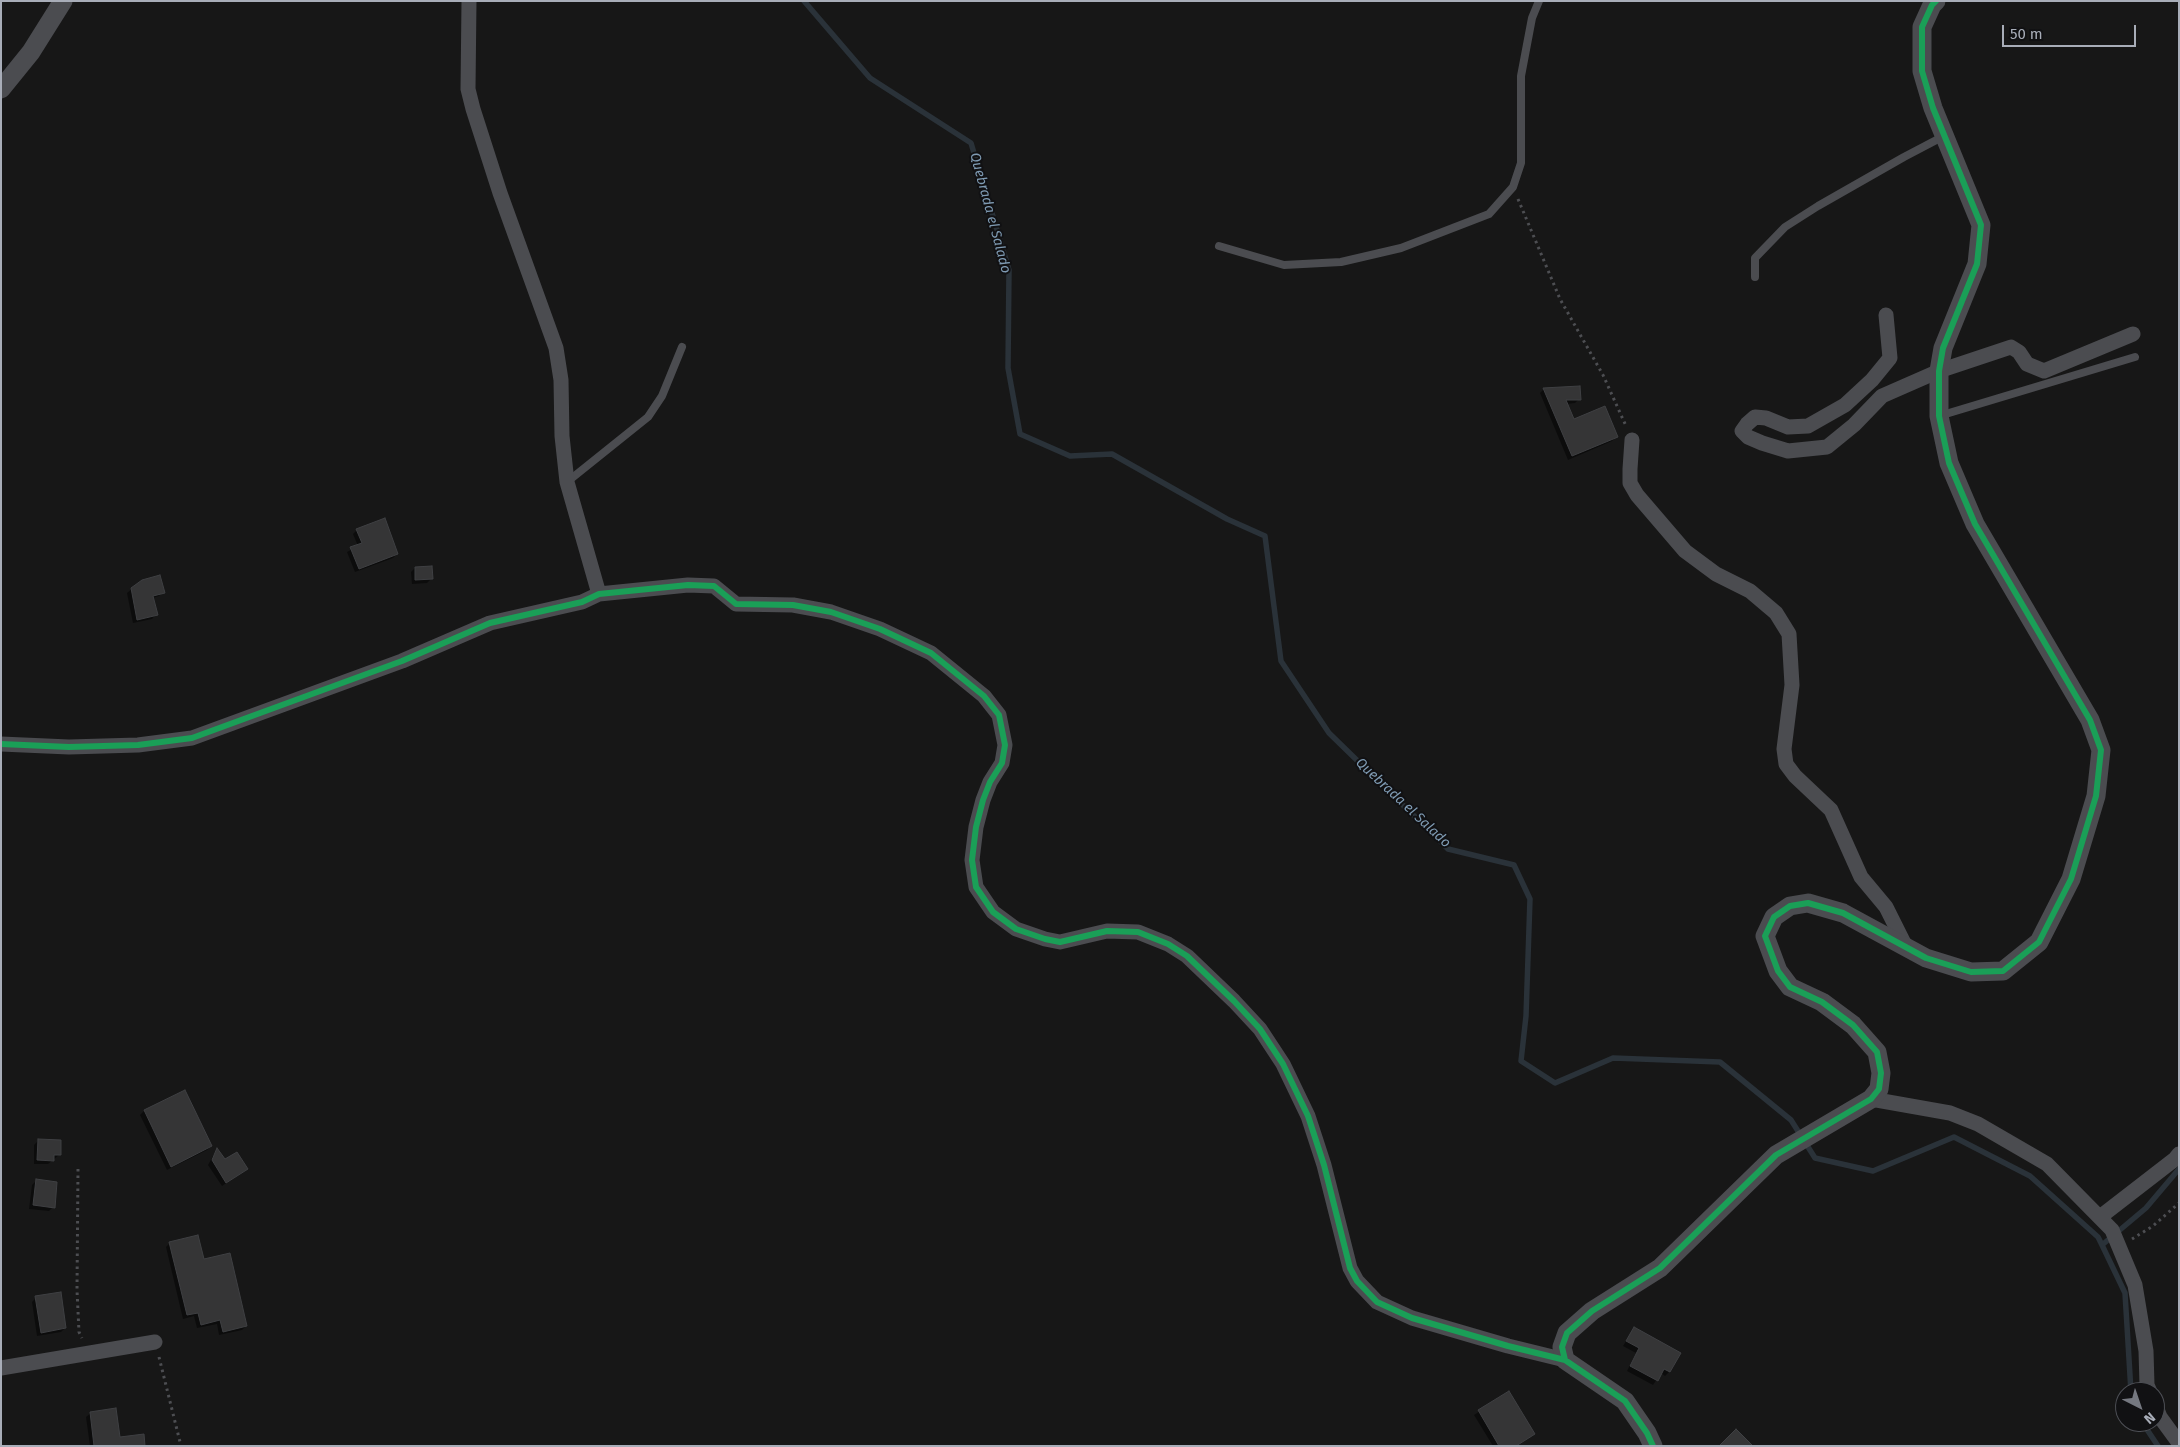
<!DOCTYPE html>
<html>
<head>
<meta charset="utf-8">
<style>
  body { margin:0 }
  #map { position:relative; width:2180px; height:1447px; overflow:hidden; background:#171717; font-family:"Fira Sans",sans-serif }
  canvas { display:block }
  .frame { position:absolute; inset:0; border:2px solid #a8adb8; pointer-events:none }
  .north { position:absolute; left:2115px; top:1382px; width:50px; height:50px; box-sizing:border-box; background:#111113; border:1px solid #4d4f55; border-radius:50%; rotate:139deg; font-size:14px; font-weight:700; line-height:20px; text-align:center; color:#a8adb8 }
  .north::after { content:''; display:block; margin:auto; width:18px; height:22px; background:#757880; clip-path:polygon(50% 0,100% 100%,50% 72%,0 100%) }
  .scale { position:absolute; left:2002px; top:25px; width:134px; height:22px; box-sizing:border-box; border:2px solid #a8adb8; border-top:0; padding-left:6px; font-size:15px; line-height:18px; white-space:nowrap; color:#a8adb8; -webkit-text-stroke:4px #111113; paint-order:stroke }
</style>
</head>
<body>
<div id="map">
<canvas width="2180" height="1447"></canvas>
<div class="frame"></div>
<div class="north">N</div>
<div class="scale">50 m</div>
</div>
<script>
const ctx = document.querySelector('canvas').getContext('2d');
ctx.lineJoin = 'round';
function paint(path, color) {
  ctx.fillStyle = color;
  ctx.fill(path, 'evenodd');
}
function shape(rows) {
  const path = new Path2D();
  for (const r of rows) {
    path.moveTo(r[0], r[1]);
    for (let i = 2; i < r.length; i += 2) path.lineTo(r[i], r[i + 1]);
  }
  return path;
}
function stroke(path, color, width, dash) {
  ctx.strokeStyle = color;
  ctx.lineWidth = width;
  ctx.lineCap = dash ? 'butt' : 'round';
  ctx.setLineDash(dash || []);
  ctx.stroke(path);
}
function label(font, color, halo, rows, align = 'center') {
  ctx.font = font + ' "Fira Sans",sans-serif';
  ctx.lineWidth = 4;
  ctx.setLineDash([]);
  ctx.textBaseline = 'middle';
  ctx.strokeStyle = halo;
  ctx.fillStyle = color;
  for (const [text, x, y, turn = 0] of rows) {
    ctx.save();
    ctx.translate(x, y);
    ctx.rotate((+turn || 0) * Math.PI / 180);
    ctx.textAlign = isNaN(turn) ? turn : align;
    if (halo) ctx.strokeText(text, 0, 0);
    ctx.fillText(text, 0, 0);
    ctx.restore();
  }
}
paint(shape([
  [1544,389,1579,399,1575,403,1566,404,1573,421,1616,437,1612,441,1568,460,1540,393],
  [357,530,397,554,393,558,355,572,347,552,358,546,353,534],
  [415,568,431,579,427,583,412,584,411,572],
  [132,589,163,592,159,596,152,598,156,614,152,619,133,623,127,593],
  [184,1091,211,1146,207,1150,167,1170,140,1115,144,1111],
  [38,1141,59,1155,48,1164,34,1164,34,1145],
  [217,1149,225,1161,246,1169,222,1186,208,1165],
  [36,1181,53,1207,49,1211,29,1209,32,1185],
  [170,1243,203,1261,246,1326,242,1330,219,1335,217,1324,197,1328,194,1316,183,1319,166,1247],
  [36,1298,65,1328,61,1332,37,1336,32,1302],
  [1634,1329,1669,1372,1665,1376,1661,1373,1653,1385,1627,1371,1636,1353,1623,1346],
  [1508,1393,1533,1434,1517,1446,1493,1446,1474,1415],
  [91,1413,119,1439,144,1446,90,1446,86,1417]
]), '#0007');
stroke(shape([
  [804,1,870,78,971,143,1009,270,1008,368,1020,434,1070,456,1112,454,1227,519,1265,536,1281,661,1329,733,1448,849,1514,865,1530,899,1526,1016,1521,1061,1555,1083,1613,1058,1720,1062,1791,1120,1815,1158,1873,1171,1954,1137,2030,1176,2098,1237,2102,1245,2125,1293,2131,1392],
  [2102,1245,2146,1208,2179,1169],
  [2142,1422,2158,1446]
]), '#2a3239', 5.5);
const building = shape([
  [1580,386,1581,400,1566,400,1574,419,1605,406,1618,437,1572,456,1543,388,1580,386],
  [385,518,398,554,359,569,350,547,362,543,356,529,385,518],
  [432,566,433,579,415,580,415,567,432,566],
  [160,575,165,593,153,596,158,615,137,620,131,588,142,580,160,575],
  [185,1090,212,1146,171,1167,144,1110,185,1090],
  [38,1139,61,1140,61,1155,54,1155,54,1161,37,1160,38,1139],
  [217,1148,225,1159,237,1152,248,1169,226,1183,212,1160,217,1148],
  [36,1179,57,1182,55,1208,33,1205,36,1179],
  [198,1235,204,1259,230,1253,247,1326,223,1332,220,1320,201,1325,198,1313,187,1315,169,1242,198,1235],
  [61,1292,66,1328,41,1333,35,1296,61,1292],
  [1634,1327,1681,1353,1670,1372,1664,1369,1658,1381,1630,1366,1639,1348,1626,1341,1634,1327],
  [1509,1391,1535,1434,1516,1446,1499,1446,1478,1410,1509,1391],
  [116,1408,120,1437,144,1434,145,1446,94,1446,90,1412,116,1408],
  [1736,1429,1753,1446,1719,1446,1736,1429]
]);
paint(building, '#353536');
stroke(building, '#3f4043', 1);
stroke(shape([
  [1518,199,1560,299,1603,375,1626,426],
  [78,1169,77,1290,79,1332,82,1338],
  [2132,1239,2153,1226,2179,1203],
  [159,1357,181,1446]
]), '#4d4e52', 3, [2.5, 4]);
stroke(shape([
  [1219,246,1284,265,1341,262,1401,248,1489,214,1513,187,1521,163,1521,76,1532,18,1539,1],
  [1755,277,1755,258,1785,227,1818,206,1904,157,1944,136],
  [1939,416,2135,357],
  [567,482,648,417,662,396,682,347]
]), '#4b4c50', 8);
stroke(shape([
  [469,1,468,89,473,109,500,193,556,348,561,380,562,436,567,482,599,594],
  [1886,315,1890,358,1872,380,1845,405,1808,426,1788,427,1766,418,1755,417,1747,424,1742,431,1748,437,1762,443,1788,451,1827,447,1854,425,1882,396,1939,371,2011,347,2019,352,2027,364,2044,371,2133,334],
  [1632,440,1630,469,1630,483,1637,495,1685,551,1716,574,1750,591,1776,613,1789,634,1792,685,1784,749,1786,764,1795,776,1831,810,1861,877,1886,907,1906,947],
  [1,744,69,747,138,745,192,738,402,661,490,623,582,602,599,594,688,585,714,586,736,604,793,605,831,612,880,629,931,653,984,696,999,715,1005,745,1002,763,990,782,983,800,976,827,972,860,976,887,993,912,1016,929,1045,939,1060,942,1107,931,1138,932,1168,944,1187,956,1234,1001,1260,1029,1283,1064,1308,1116,1324,1165,1350,1268,1357,1281,1377,1302,1412,1318,1508,1346,1565,1360],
  [1871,1099,1950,1113,1978,1124,2047,1164,2112,1230,2135,1285,2146,1351,2147,1385,2150,1392],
  [2100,1217,2175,1159,2179,1154],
  [1,1368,155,1342],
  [2155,1404,2160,1417,2179,1443]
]), '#4b4c50', 15);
stroke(shape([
  [1,89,31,52,63,1],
  [1653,1446,1647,1433,1625,1401,1565,1360,1562,1347,1567,1333,1592,1311,1660,1268,1776,1155,1871,1099,1879,1089,1881,1073,1877,1052,1853,1025,1822,1002,1790,987,1778,971,1765,936,1774,917,1790,906,1808,903,1843,913,1926,958,1971,972,2003,971,2039,942,2071,879,2096,796,2101,750,2090,720,1975,524,1949,463,1939,416,1939,371,1943,348,1977,264,1981,225,1933,108,1922,71,1922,27,1932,5,1936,1]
]), '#4b4c50', 19);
stroke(shape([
  [1,744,69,747,138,745,192,738,402,661,490,623,582,602,599,594,688,585,714,586,736,604,793,605,831,612,880,629,931,653,984,696,999,715,1005,745,1002,763,990,782,983,800,976,827,972,860,976,887,993,912,1016,929,1045,939,1060,942,1107,931,1138,932,1168,944,1187,956,1234,1001,1260,1029,1283,1064,1308,1116,1324,1165,1350,1268,1357,1281,1377,1302,1412,1318,1508,1346,1565,1360],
  [1653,1446,1647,1433,1625,1401,1565,1360,1562,1347,1567,1333,1592,1311,1660,1268,1776,1155,1871,1099,1879,1089,1881,1073,1877,1052,1853,1025,1822,1002,1790,987,1778,971,1765,936,1774,917,1790,906,1808,903,1843,913,1926,958,1971,972,2003,971,2039,942,2071,879,2096,796,2101,750,2090,720,1975,524,1949,463,1939,416,1939,371,1943,348,1977,264,1981,225,1933,108,1922,71,1922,27,1932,5,1936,1]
]), '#1a9f57', 6);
label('italic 14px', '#7f9bb3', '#111113', [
  ["Quebrada el Salado",990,213,75],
  ["Quebrada el Salado",1403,803,43]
]);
</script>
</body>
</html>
